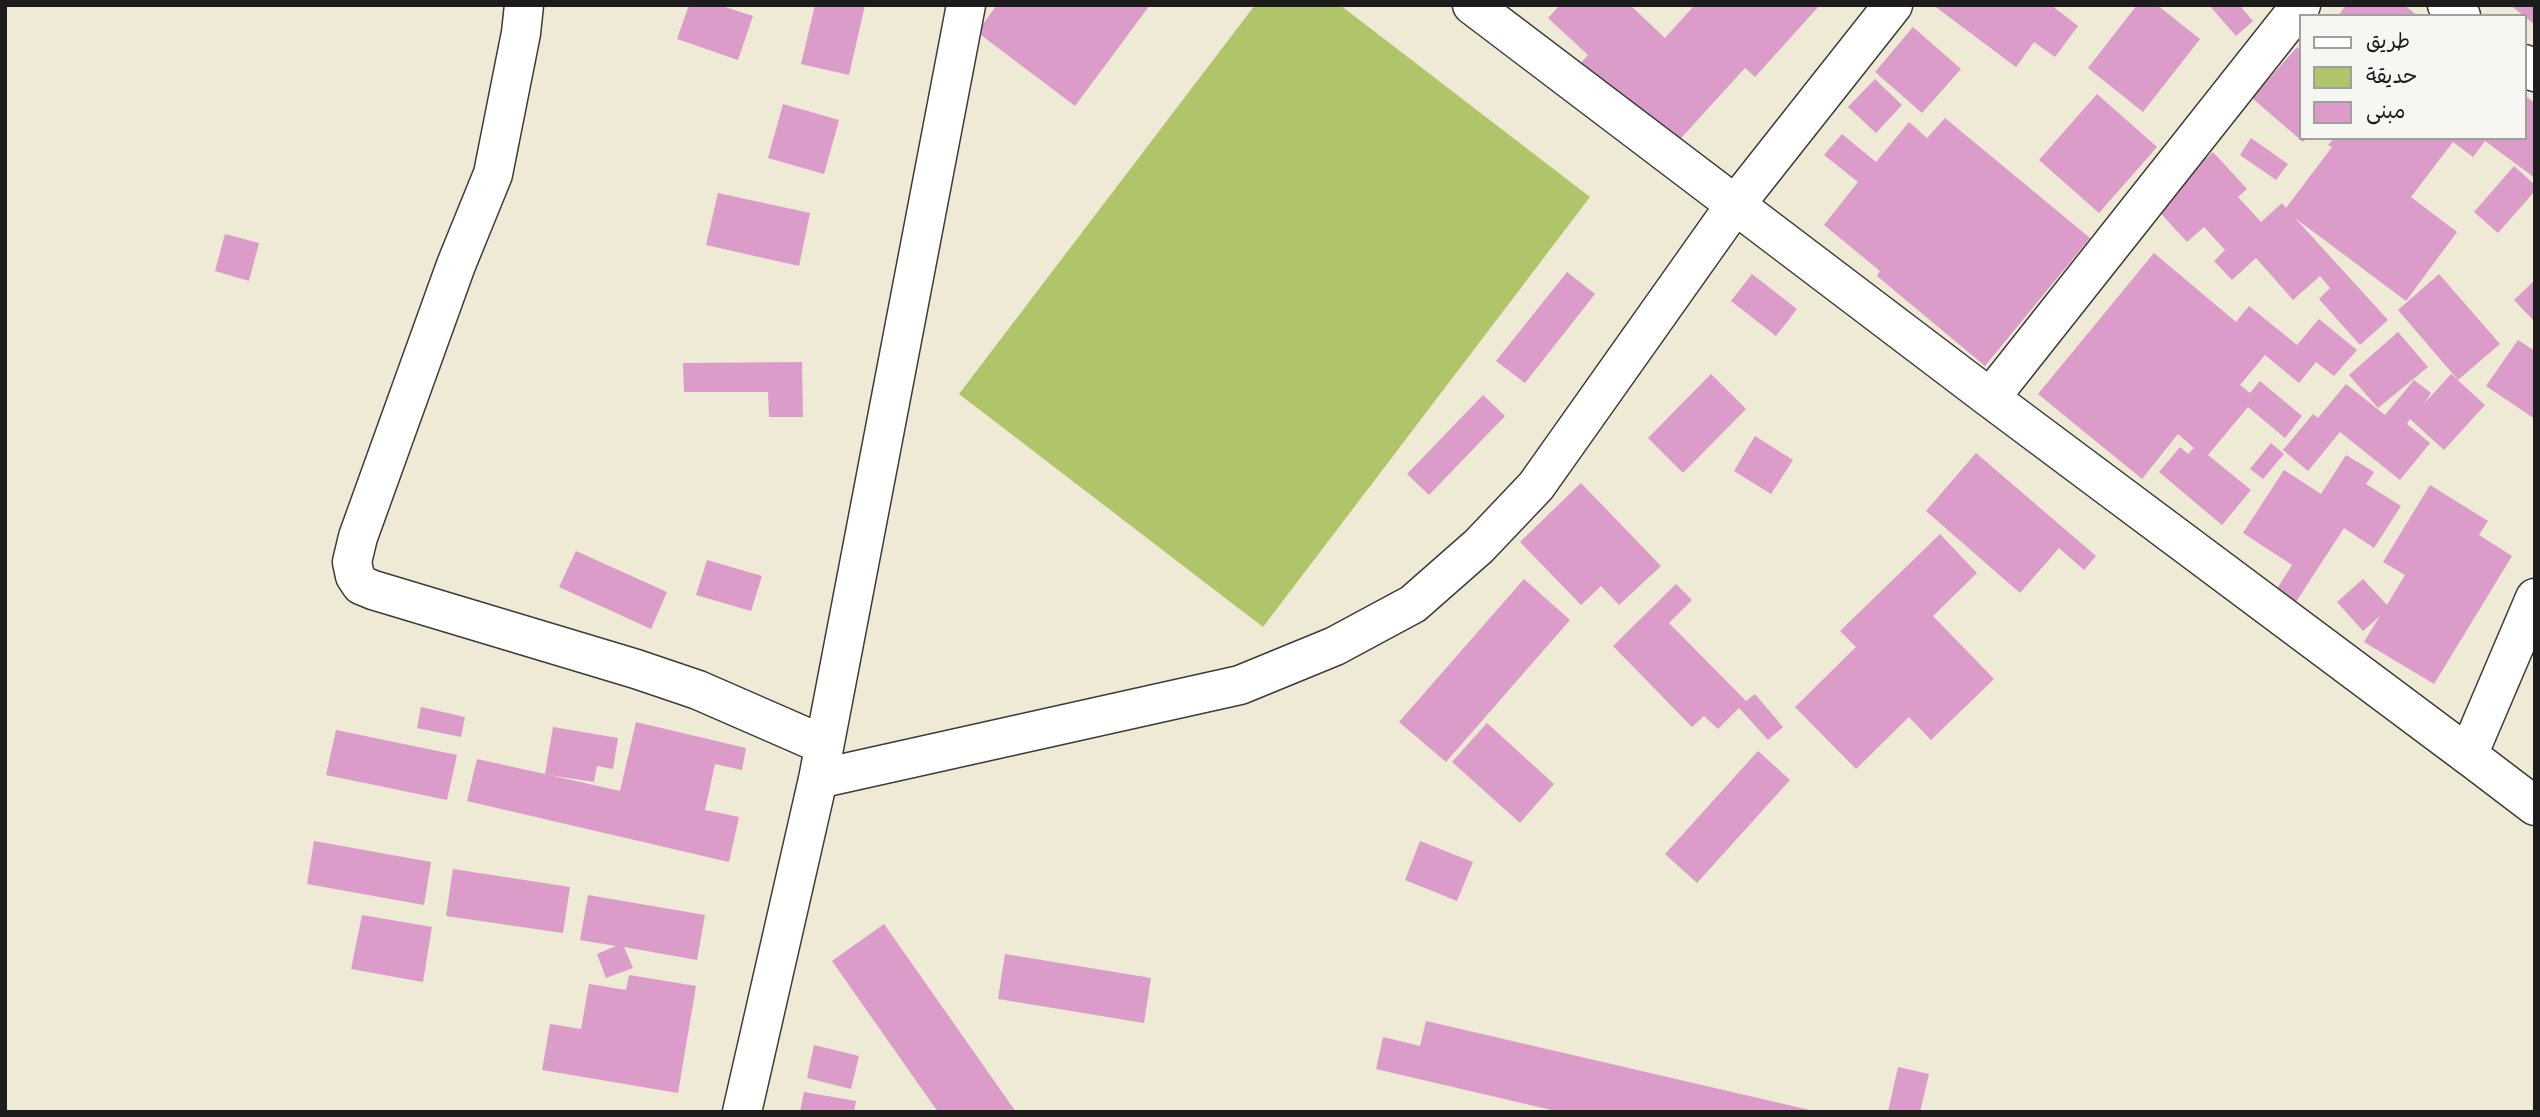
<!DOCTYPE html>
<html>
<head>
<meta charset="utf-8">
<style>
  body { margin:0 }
  #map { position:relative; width:2540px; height:1117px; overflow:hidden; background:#eeead6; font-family:Mynerve,"Playpen Sans Arabic",sans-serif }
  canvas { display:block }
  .frame { position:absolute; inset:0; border:7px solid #1c1c1c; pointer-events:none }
  .legend { position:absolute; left:2299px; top:14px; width:228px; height:126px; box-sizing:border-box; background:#f6f6f2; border:2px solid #9f9f9c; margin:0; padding:9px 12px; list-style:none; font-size:21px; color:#1c1c1c }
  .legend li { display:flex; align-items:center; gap:14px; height:35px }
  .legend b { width:35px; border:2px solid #9f9f9c }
</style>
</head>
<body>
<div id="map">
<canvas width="2540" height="1117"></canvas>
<div class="frame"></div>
<ul class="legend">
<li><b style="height:9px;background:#fff"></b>طريق</li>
<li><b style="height:19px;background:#b0c569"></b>حديقة</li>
<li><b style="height:19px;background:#db9cca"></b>مبنى</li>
</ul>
</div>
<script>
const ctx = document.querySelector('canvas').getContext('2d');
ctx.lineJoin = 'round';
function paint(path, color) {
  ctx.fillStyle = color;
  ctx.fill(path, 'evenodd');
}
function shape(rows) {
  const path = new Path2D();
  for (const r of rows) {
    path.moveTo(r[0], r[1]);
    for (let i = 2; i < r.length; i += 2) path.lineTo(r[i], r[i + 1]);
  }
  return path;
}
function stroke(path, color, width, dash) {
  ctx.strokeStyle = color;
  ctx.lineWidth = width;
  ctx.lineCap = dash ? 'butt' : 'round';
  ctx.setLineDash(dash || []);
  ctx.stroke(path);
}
paint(shape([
  [1255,5,1340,5,1590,197,1263,627,959,394]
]), '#b0c569');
paint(shape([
  [689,5,725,5,725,7,753,16,738,60,677,39],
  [815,5,865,5,849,75,801,64],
  [997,5,1150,5,1075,106,977,32],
  [1560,5,1630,5,1665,38,1693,7,1692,5,1820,5,1755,77,1745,68,1672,148,1580,64,1588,55,1548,18],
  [1933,5,2051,5,2078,26,2055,57,2034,42,2016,67],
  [2137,5,2157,5,2200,39,2143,112,2088,68],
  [2209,5,2239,5,2253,21,2236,36],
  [2346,5,2404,5,2418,16,2338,16],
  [2510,5,2535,5,2535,25,2524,16],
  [1913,27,1961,69,1922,113,1875,72],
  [2297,47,2300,50,2300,138,2306,138,2303,142,2252,98],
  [1875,79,1902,105,1876,133,1848,107],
  [2097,94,2157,147,2099,213,2039,160],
  [2524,95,2535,103,2535,178,2485,141,2473,157,2453,142,2411,197,2457,232,2406,301,2295,218,2388,320,2360,345,2319,299,2330,288,2320,276,2293,300,2256,258,2232,280,2214,261,2225,250,2204,227,2187,242,2154,206,2213,152,2247,189,2238,197,2261,222,2282,203,2286,208,2332,147,2328,145,2334,138,2524,138],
  [783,104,839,120,824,174,768,158],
  [1945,118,2090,238,1985,366,1877,276,1880,271,1824,225,1858,182,1824,155,1842,134,1876,162,1909,122,1927,138],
  [2251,138,2288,164,2276,180,2240,155],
  [2514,166,2535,185,2535,191,2498,233,2474,212],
  [718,193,810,213,799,266,706,245],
  [225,234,259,243,249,281,215,271],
  [2154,253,2236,322,2249,306,2297,345,2319,319,2357,350,2334,376,2316,362,2299,383,2265,355,2240,385,2250,393,2260,381,2302,416,2285,438,2248,407,2208,455,2251,490,2222,525,2159,472,2180,447,2188,454,2194,448,2178,434,2142,479,2038,394],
  [1567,272,1595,294,1525,383,1496,361],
  [1752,274,1797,309,1776,336,1731,301],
  [2439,274,2500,344,2458,380,2398,310],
  [2535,280,2535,322,2514,300],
  [2398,332,2428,367,2378,408,2349,375],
  [2518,340,2535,351,2535,419,2486,386],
  [802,362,803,417,769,417,768,392,684,392,683,363],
  [1711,374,1746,409,1683,473,1648,438],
  [2451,374,2485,405,2444,450,2410,419,2407,424,2430,443,2400,480,2340,432,2308,471,2283,450,2313,414,2318,418,2346,384,2385,415,2414,380,2431,393,2424,404],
  [1483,395,1505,416,1429,495,1407,474],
  [1755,436,1793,460,1771,494,1734,471],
  [2271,443,2284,454,2263,479,2250,469],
  [1976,453,2096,556,2084,570,2059,548,2020,593,1926,511],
  [2346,455,2374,472,2366,484,2401,506,2374,548,2344,528,2290,611,2271,598,2292,565,2243,533,2284,470,2321,494],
  [1581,483,1661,566,1619,605,1601,586,1581,605,1520,542],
  [2430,485,2488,521,2479,535,2512,556,2434,684,2364,642,2380,616,2363,631,2337,602,2363,579,2387,605,2405,575,2383,562],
  [1940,534,1977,573,1933,616,1994,679,1931,740,1909,717,1856,769,1795,707,1856,647,1840,631],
  [576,551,667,592,651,629,559,587],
  [707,560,762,576,751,611,696,595],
  [1524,579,1570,620,1446,762,1399,722],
  [1676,584,1692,600,1669,623,1746,701,1755,694,1783,727,1768,740,1739,708,1718,729,1704,716,1692,727,1613,646],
  [421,707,465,717,461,737,417,728],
  [636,722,746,748,742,770,715,764,705,810,739,817,729,862,467,801,477,759,545,774,553,727,618,738,613,769,597,766,594,782,549,775,620,791],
  [1487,723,1554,784,1520,823,1452,762],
  [336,730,457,755,447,800,326,775],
  [1758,751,1790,780,1697,883,1665,854],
  [314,841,431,862,424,905,307,884],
  [1420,841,1473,862,1457,901,1405,880],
  [453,869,570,887,563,933,446,916],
  [588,895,705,915,697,960,624,947,633,968,606,978,597,954,616,946,580,940],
  [362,915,432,927,423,982,351,969],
  [884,924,1016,1112,938,1112,832,961],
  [1005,954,1151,978,1144,1023,998,999],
  [629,975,696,986,678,1093,542,1070,550,1024,581,1029,589,984,626,990],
  [1426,1021,1814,1111,1814,1112,1560,1112,1376,1069,1383,1037,1420,1046],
  [814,1045,859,1056,851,1089,807,1078],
  [1898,1067,1929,1074,1920,1112,1888,1112],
  [804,1092,856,1101,854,1112,800,1112]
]), '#db9cca');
const minor = shape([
  [524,5,521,33,493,174,456,265,358,537,352,562,355,576,361,585,373,590,636,669,698,690,824,745],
  [1472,5,1990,398,2468,755],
  [2447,5,2461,16],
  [2524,64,2535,72],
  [1990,398,2301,5],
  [818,779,1240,685,1335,646,1413,604,1479,546,1536,486,1735,205,1893,5],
  [742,1112,818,779,966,5]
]);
const tertiary = shape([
  [2535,598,2468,755,2535,806]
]);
stroke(minor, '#3c3b38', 41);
stroke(tertiary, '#3c3b38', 41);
stroke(minor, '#fff', 38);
stroke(tertiary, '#fff', 38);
</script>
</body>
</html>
